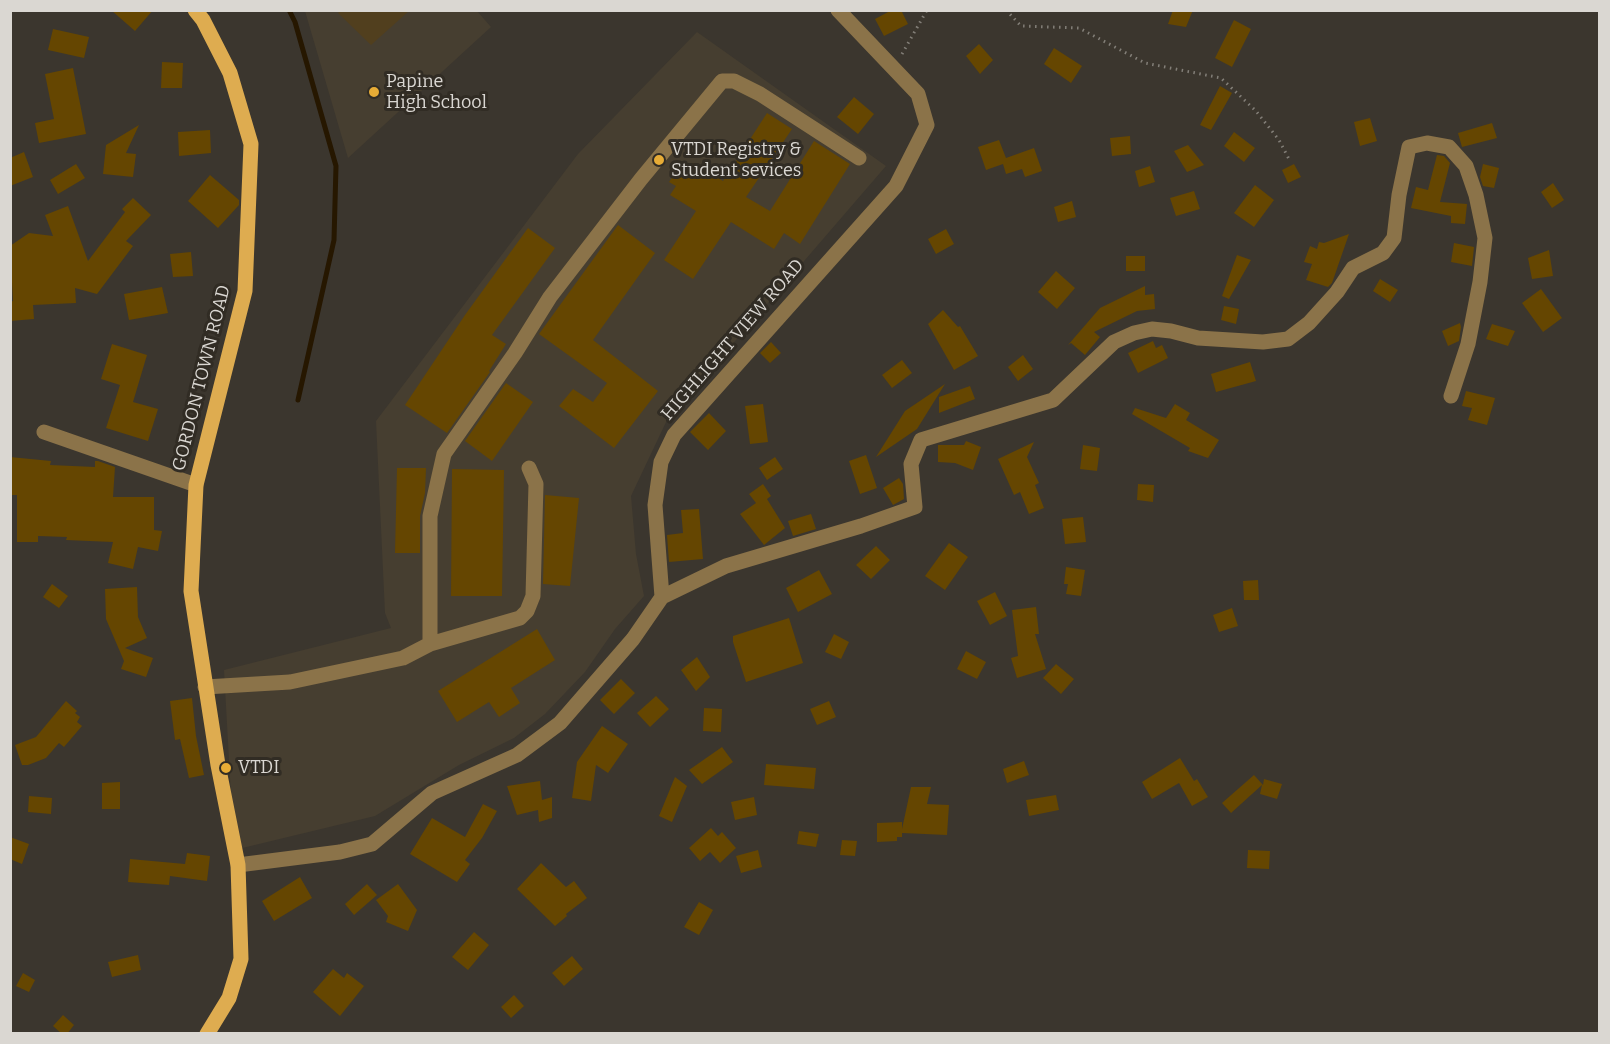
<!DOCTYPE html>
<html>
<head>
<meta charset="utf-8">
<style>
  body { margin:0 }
  #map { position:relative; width:1610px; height:1044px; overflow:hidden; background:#3b362e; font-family:Bitter,serif }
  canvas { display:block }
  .frame { position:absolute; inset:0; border:12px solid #dad7d2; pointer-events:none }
</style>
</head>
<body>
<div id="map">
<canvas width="1610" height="1044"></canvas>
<div class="frame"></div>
</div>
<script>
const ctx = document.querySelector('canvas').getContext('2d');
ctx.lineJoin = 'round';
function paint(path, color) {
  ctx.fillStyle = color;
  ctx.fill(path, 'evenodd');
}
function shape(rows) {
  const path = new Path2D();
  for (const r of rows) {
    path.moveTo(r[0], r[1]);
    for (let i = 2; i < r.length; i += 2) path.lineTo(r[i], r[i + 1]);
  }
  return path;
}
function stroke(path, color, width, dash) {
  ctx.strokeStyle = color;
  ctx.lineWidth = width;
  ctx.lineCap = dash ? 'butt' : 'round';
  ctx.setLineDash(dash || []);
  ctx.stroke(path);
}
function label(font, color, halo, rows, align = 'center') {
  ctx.font = font + ' Bitter,serif';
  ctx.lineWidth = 6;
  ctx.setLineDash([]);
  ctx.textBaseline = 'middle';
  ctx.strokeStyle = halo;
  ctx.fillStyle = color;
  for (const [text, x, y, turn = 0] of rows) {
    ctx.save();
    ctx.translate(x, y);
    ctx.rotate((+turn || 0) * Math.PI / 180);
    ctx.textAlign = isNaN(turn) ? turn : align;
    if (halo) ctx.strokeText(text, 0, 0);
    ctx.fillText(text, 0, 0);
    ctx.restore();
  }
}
paint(shape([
  [305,11,477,11,491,27,348,158],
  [697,32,886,166,667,420,631,496,636,554,644,596,615,629,585,672,545,714,514,738,459,765,375,816,234,850,224,670,391,628,385,613,376,421,578,154]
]), '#463e30');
paint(shape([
  [341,10,409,10,409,11,371,45,338,13]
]), '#513f1e');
stroke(shape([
  [289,10,295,22,336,166,334,240,298,400]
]), '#261700', 5);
paint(shape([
  [111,10,153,10,135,31],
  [892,10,901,10,908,24,884,36,875,19],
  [1173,10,1193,10,1186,27,1168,24],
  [1234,20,1251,29,1232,67,1215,58],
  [53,29,89,37,84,58,48,50],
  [979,44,993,60,980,74,966,56],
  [1054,48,1082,66,1071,83,1044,64],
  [162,62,183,63,182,88,161,88],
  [73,68,86,134,39,143,35,123,54,119,45,74],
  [1220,86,1232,93,1211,130,1200,125],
  [854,97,874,114,858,134,837,117],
  [767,113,792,129,746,197,770,211,814,141,850,164,800,244,784,233,774,249,731,222,693,279,664,260,696,211,670,195,676,186,669,182,679,167,687,171,693,163,723,181],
  [1370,118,1377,141,1360,146,1354,122],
  [1492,123,1497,138,1462,147,1458,133],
  [139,125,126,153,136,154,133,177,103,174,106,145],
  [210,130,211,153,179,156,178,132],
  [1234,132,1255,148,1244,162,1224,146],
  [1130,136,1131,154,1112,156,1110,138],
  [999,140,1006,158,1034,148,1042,171,1025,177,1022,169,1006,174,1003,164,986,170,978,147],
  [1188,145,1204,165,1187,172,1174,151],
  [24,152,33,177,10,186,10,158],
  [1437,155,1444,156,1450,163,1440,202,1467,204,1465,224,1451,223,1451,216,1411,208,1416,187,1428,190],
  [76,164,85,178,58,194,50,180],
  [1294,164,1301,177,1288,183,1282,170],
  [1483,164,1499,168,1494,188,1483,186,1480,177],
  [1150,166,1155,182,1139,187,1135,171],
  [210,175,239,200,239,205,218,228,188,201],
  [1553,183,1564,200,1552,208,1541,192],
  [1255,185,1274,200,1254,227,1234,213],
  [1194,191,1200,209,1176,216,1170,198],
  [133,198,151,215,126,241,133,246,97,294,75,288,76,303,33,305,34,319,10,321,10,302,13,301,10,246,29,233,53,236,45,215,68,206,88,261,125,212,122,209],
  [1072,201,1076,217,1058,222,1054,207],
  [618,225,655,253,593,340,658,391,614,448,559,406,573,389,593,402,607,383,539,334],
  [528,228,555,248,492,335,506,344,489,371,490,372,447,433,405,405,465,315],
  [946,229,954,244,936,254,928,239],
  [1349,234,1332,283,1328,287,1306,280,1312,264,1304,262,1310,246,1317,249,1319,242,1324,243],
  [1454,243,1474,247,1472,266,1451,262],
  [1549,250,1553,276,1532,279,1528,258],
  [191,252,193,276,173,277,170,254],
  [1237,255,1251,260,1229,299,1222,296],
  [1126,256,1145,256,1145,271,1126,271],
  [1056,271,1075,288,1057,309,1038,292],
  [1380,279,1398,290,1390,302,1373,291],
  [1145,286,1145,295,1154,294,1155,309,1137,311,1094,332,1100,337,1085,355,1071,343,1068,345,1100,308],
  [162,287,168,313,129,320,124,294],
  [1541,289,1562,318,1543,332,1522,303],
  [1224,306,1239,309,1236,324,1221,320],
  [943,310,958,327,960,326,978,356,954,370,928,324],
  [1460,323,1461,327,1459,341,1448,346,1442,331],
  [1492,324,1515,331,1508,346,1486,339],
  [1153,341,1156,348,1162,345,1168,358,1138,373,1128,353],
  [771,342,781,353,770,363,760,353],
  [112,344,147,355,133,402,158,409,148,441,106,428,120,385,101,379],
  [1023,355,1033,369,1018,381,1008,367],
  [902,360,912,373,892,388,882,375],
  [1250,362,1256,381,1216,392,1211,374],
  [506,383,533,402,492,461,465,441],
  [945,384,917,429,876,457,905,411],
  [970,386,975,399,939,413,939,397],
  [1466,391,1495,398,1487,425,1468,420,1472,408,1462,406],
  [763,404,768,442,750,444,745,406],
  [1175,404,1190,413,1186,420,1219,440,1208,458,1188,451,1190,448,1132,414,1135,408,1166,418],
  [709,413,726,431,708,450,690,432],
  [966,441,981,447,973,470,955,463,938,462,938,445,964,445],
  [1034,442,1027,457,1039,483,1035,485,1044,508,1029,514,1020,492,1014,495,998,459],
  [1083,445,1100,448,1097,471,1080,469],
  [866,455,877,488,860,494,849,461],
  [10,457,51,461,50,465,95,467,95,461,98,461,115,467,113,497,154,497,154,530,162,531,158,551,138,547,133,569,108,563,113,542,66,540,67,537,38,536,38,542,17,542,17,495,10,495],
  [775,457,783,469,767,480,759,468],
  [397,468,426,468,425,493,420,516,420,553,395,553],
  [452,469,504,470,502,596,451,596],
  [899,478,903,484,904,499,893,505,883,488],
  [763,484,771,496,767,499,785,528,764,545,740,514,756,503,749,494],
  [1138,484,1154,485,1153,502,1137,500],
  [545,495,579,498,570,586,543,584],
  [699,509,703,559,669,562,667,535,683,533,681,510],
  [811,514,816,529,793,536,788,521],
  [1083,517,1086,542,1065,544,1062,519],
  [949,543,968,557,945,590,925,576],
  [876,546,890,560,871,579,856,565],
  [1066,567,1085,570,1081,596,1066,594,1068,584,1064,584],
  [819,570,832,594,798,612,786,588],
  [1258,580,1259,600,1244,600,1243,581],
  [52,584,68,596,59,608,43,597],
  [137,587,138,617,147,638,125,648,153,658,146,677,121,669,124,661,106,619,105,589],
  [995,592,1007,616,990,625,977,601],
  [1036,607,1039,634,1035,634,1046,669,1017,678,1011,658,1018,656,1012,610],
  [1232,608,1238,626,1219,632,1213,615],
  [789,618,803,663,746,682,733,642,733,636],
  [537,629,555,660,511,688,520,703,499,717,489,702,457,722,438,691],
  [834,634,849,642,841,659,825,652],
  [966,651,986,662,977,679,957,669],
  [697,657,710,677,696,691,681,670],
  [1056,664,1074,679,1061,694,1043,678],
  [621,679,635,693,614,714,600,700],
  [656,696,669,709,650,727,637,713],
  [192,698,196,736,204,775,189,778,180,739,175,740,170,701],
  [66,701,77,711,75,713,80,717,77,722,82,726,64,747,59,743,46,758,28,765,22,765,15,745,36,737],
  [829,701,836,717,817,725,810,709],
  [704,708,722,709,721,732,703,731],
  [602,726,628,744,608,773,596,765,591,801,572,798,577,762],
  [722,747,733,762,702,784,689,770],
  [1180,758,1194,781,1197,779,1208,797,1192,806,1179,783,1152,799,1142,782],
  [1024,761,1029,775,1007,783,1003,769],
  [766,764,816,768,814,789,764,785],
  [1254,775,1263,785,1264,779,1282,784,1277,799,1260,794,1262,785,1231,813,1222,803],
  [675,777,687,786,672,822,659,816],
  [540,781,542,800,552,797,552,818,539,822,538,810,517,815,507,786],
  [120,782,120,809,102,809,102,783],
  [911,787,931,787,927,804,949,805,947,835,902,833,902,837,897,837,897,841,877,842,877,823,902,822,902,829],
  [1056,795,1059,810,1029,816,1026,800],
  [29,796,52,798,51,814,28,812],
  [754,797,757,815,735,820,731,802],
  [483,804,497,811,482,838,465,860,470,864,457,882,410,854,432,818,465,837],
  [711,828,718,836,722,832,736,848,720,863,710,852,700,861,689,848],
  [799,831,819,834,816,847,797,844],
  [10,837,29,844,22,864,10,859],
  [842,840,857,841,855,856,840,855],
  [758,850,762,867,741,873,736,856],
  [1248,850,1270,851,1269,869,1247,868],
  [187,853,210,856,207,881,170,876,169,885,128,882,130,859,185,864],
  [541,863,566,887,574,881,587,898,566,914,567,916,555,926,517,889],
  [300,877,312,898,274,921,262,901],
  [367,884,377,895,354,915,345,904],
  [398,884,417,910,408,931,386,922,388,916,376,900],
  [699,902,713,910,699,935,684,927],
  [474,932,489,945,468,970,452,957],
  [138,955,141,970,112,977,108,962],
  [572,956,583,969,564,986,552,973],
  [333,969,344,978,347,973,364,986,340,1016,313,992],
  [23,973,35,980,29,992,16,986],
  [514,995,524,1006,511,1018,501,1007],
  [63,1015,74,1025,67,1034,62,1034,53,1026]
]), '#654601');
stroke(shape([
  [1006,10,1021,26,1079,28,1145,63,1221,78,1256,111,1279,140,1290,161],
  [902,54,927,10]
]), '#837f78', 3, [1.5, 4.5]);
stroke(shape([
  [44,432,196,485],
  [662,597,726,566,861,526,915,507,911,464,921,440,1053,400,1114,342,1134,333,1152,329,1171,331,1198,338,1263,342,1288,339,1309,323,1337,292,1353,268,1383,253,1394,238,1399,195,1409,147,1427,143,1449,147,1466,166,1476,195,1485,238,1480,282,1468,344,1451,396],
  [430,644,430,516,444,454,515,353,550,297,641,179,722,81,734,81,760,94,859,158],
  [205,687,290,682,403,658,430,644,520,618,527,611,533,596,536,484,529,468],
  [238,865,340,852,372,844,432,793,517,755,560,723,633,639,662,597,655,505,661,462,674,435,896,186,927,125,918,94,838,10]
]), '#8b7349', 15);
stroke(shape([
  [195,10,203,20,230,73,251,144,245,291,196,485,191,591,218,765,238,865,241,959,229,998,207,1034]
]), '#deac50', 15);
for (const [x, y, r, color] of [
  [374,92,6,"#e7ac36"],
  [659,160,6,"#e7ac36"],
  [226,768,6,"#e7ac36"]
]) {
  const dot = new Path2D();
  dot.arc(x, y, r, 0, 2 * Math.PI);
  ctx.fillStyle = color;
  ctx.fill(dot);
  stroke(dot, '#312c24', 2);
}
label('18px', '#dad7d2', '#312c24', [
  ["Papine",386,82],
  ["High School",386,103],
  ["VTDI Registry &",671,150],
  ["Student sevices",671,171],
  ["VTDI",238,768]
], 'left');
label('18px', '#dad7d2', '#312c24', [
  ["HIGHLIGHT VIEW ROAD",733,340,-49],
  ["GORDON TOWN ROAD",202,378,-76]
]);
</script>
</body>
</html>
